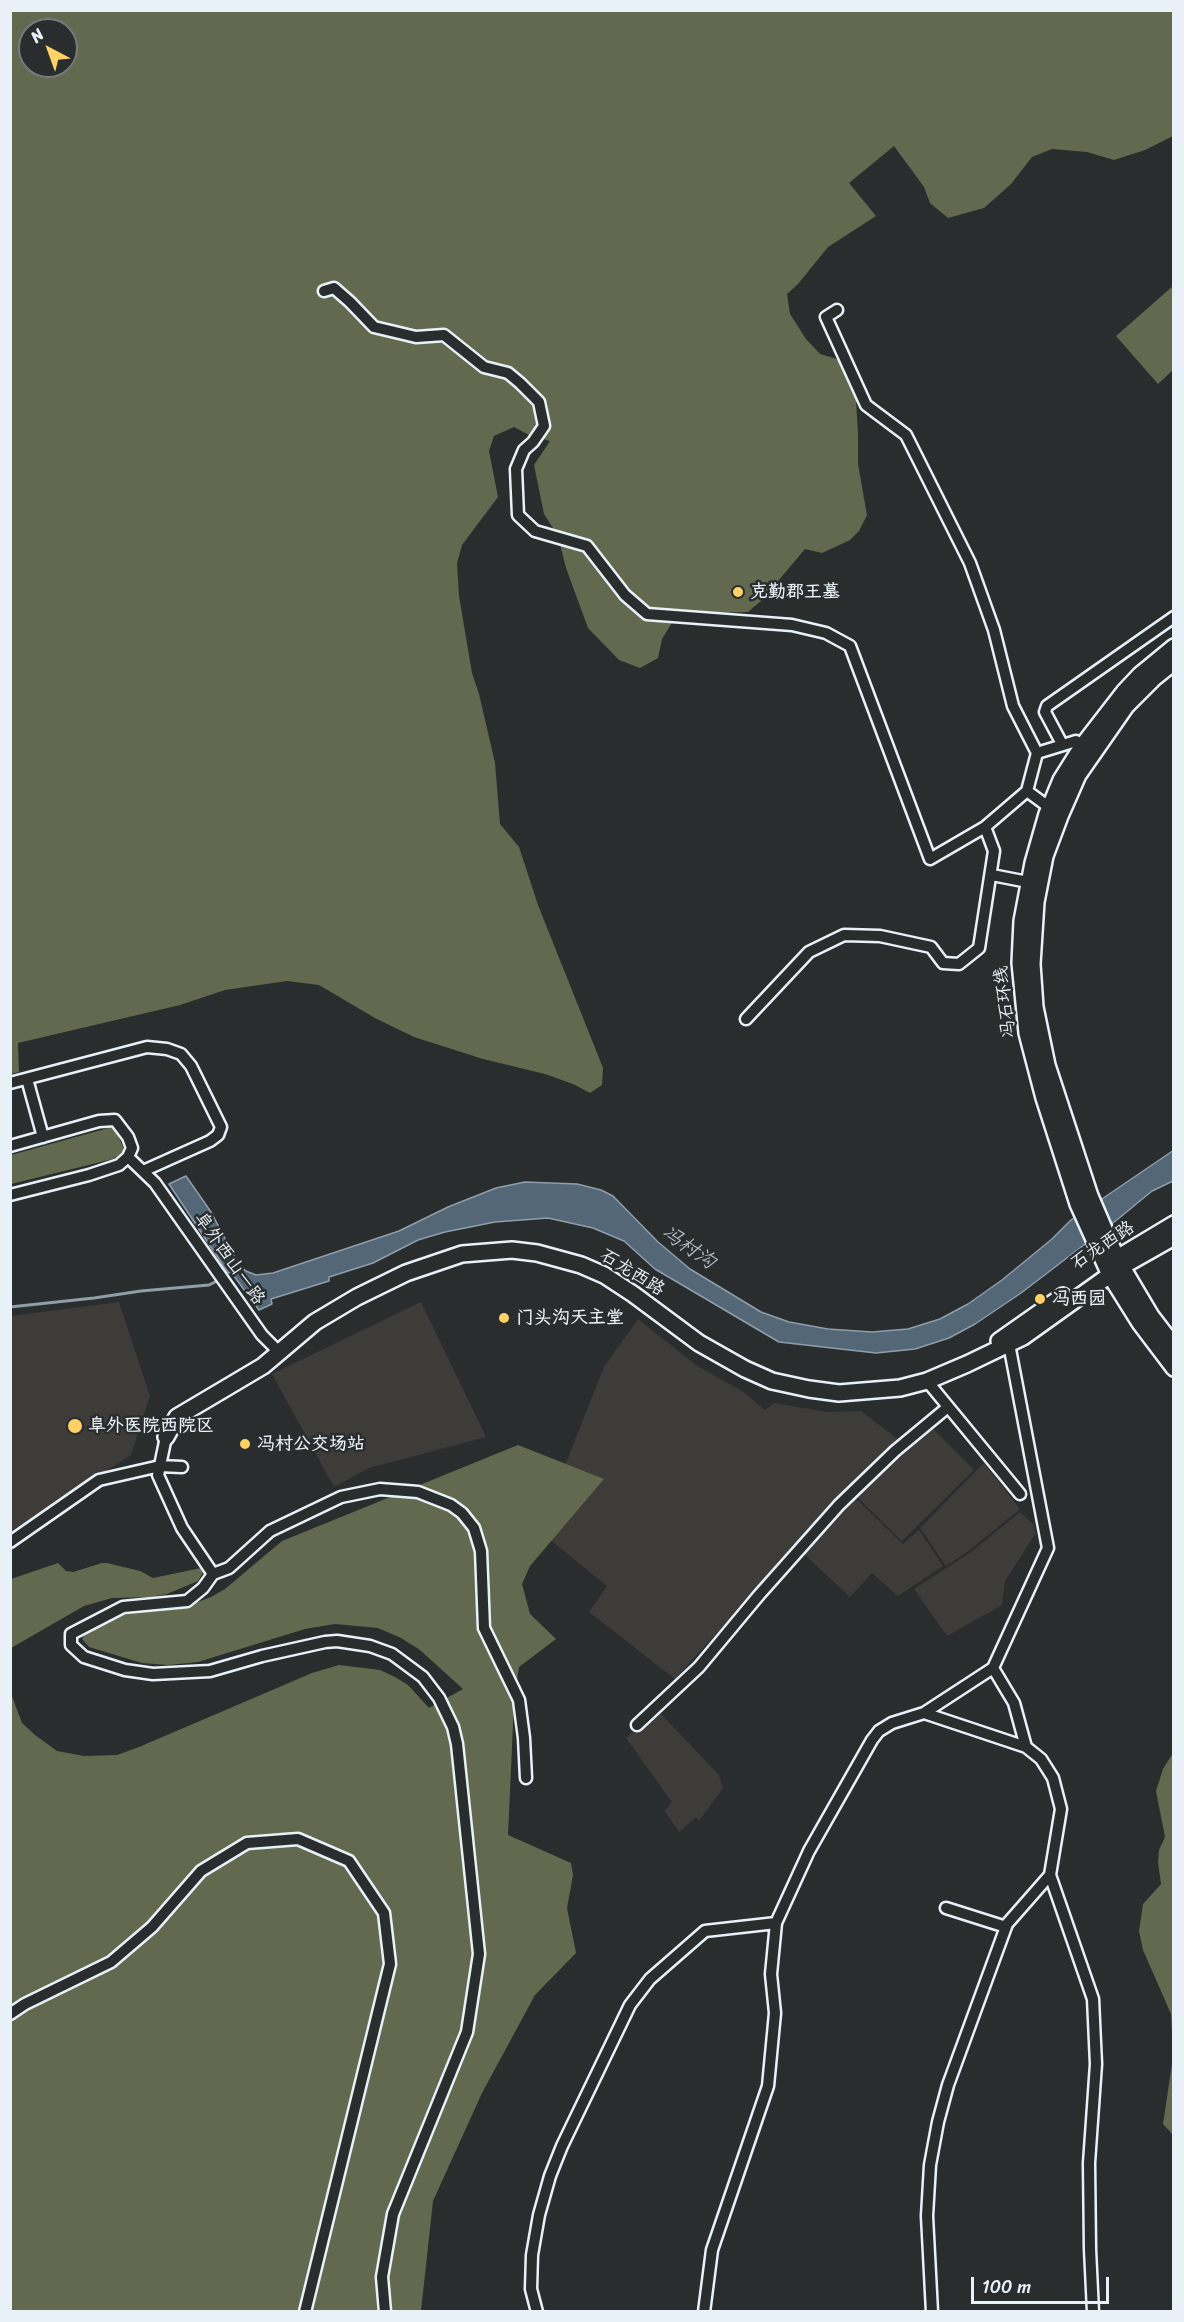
<!DOCTYPE html>
<html>
<head>
<meta charset="utf-8">
<style>
  body { margin:0 }
  #map { position:relative; width:1184px; height:2322px; overflow:hidden; background:#2a2d2e; font-family:Sriracha,sans-serif }
  canvas { display:block }
  .frame { position:absolute; inset:0; border:12px solid #e8f1f8; pointer-events:none }
  .north { position:absolute; left:18px; top:18px; width:60px; height:60px; box-sizing:border-box; background:#2a2d2e; border:2px solid #767b7f; border-radius:50%; rotate:319deg; font-size:16px; font-weight:700; line-height:24px; text-align:center; color:#e8f1f8 }
  .north::after { content:''; display:block; margin:auto; width:21px; height:27px; background:#ffd166; clip-path:polygon(50% 0,100% 100%,50% 72%,0 100%) }
  .scale { position:absolute; left:971px; top:2277px; width:138px; height:27px; box-sizing:border-box; border:3px solid #e8f1f8; border-top:0; padding-left:8px; font-size:18px; line-height:21px; white-space:nowrap; color:#e8f1f8; -webkit-text-stroke:4px #2a2d2e; paint-order:stroke }
</style>
</head>
<body>
<div id="map">
<canvas width="1184" height="2322"></canvas>
<div class="frame"></div>
<div class="north">N</div>
<div class="scale">100 m</div>
</div>
<script>
const ctx = document.querySelector('canvas').getContext('2d');
ctx.lineJoin = 'round';
function paint(path, color) {
  ctx.fillStyle = color;
  ctx.fill(path, 'evenodd');
}
function shape(rows) {
  const path = new Path2D();
  for (const r of rows) {
    path.moveTo(r[0], r[1]);
    for (let i = 2; i < r.length; i += 2) path.lineTo(r[i], r[i + 1]);
  }
  return path;
}
function stroke(path, color, width, dash) {
  ctx.strokeStyle = color;
  ctx.lineWidth = width;
  ctx.lineCap = dash ? 'butt' : 'round';
  ctx.setLineDash(dash || []);
  ctx.stroke(path);
}
function label(font, color, halo, rows, align = 'center') {
  ctx.font = font + ' Sriracha,"LXGW WenKai TC",sans-serif';
  ctx.lineWidth = 5;
  ctx.setLineDash([]);
  ctx.textBaseline = 'middle';
  ctx.strokeStyle = halo;
  ctx.fillStyle = color;
  for (const [text, x, y, turn = 0] of rows) {
    ctx.save();
    ctx.translate(x, y);
    ctx.rotate((+turn || 0) * Math.PI / 180);
    ctx.textAlign = isNaN(turn) ? turn : align;
    if (halo) ctx.strokeText(text, 0, 0);
    ctx.fillText(text, 0, 0);
    ctx.restore();
  }
}
paint(shape([
  [119,1302,150,1396,131,1455,11,1531,11,1316],
  [421,1302,486,1437,369,1468,334,1487,272,1374],
  [638,1319,696,1365,742,1391,765,1410,774,1403,826,1412,861,1411,899,1440,836,1501,675,1679,589,1612,607,1586,539,1531,604,1367],
  [930,1426,974,1470,902,1541,857,1497,902,1450],
  [984,1463,1020,1509,970,1550,946,1566,920,1528],
  [855,1498,903,1544,919,1530,943,1566,898,1596,872,1573,850,1597,803,1553],
  [1020,1512,1033,1524,1036,1533,1005,1581,1002,1605,947,1636,914,1589,971,1552],
  [657,1710,719,1775,723,1788,699,1821,696,1817,679,1832,665,1811,672,1802,626,1738]
]), '#3d3c38');
paint(shape([
  [11,11,1173,11,1173,136,1145,150,1114,160,1087,152,1052,149,1032,157,1011,184,984,208,948,218,930,203,924,187,894,146,849,183,876,216,828,247,798,284,787,294,790,314,806,339,820,354,847,362,855,384,858,434,858,464,867,515,859,531,850,540,822,553,805,549,762,600,748,612,705,613,675,618,662,639,658,658,640,668,619,660,588,628,566,568,558,536,544,514,534,465,550,441,529,435,514,427,494,436,489,451,498,497,462,545,457,563,459,596,472,673,479,694,495,763,500,824,519,847,538,905,603,1068,602,1085,590,1093,573,1084,545,1074,483,1059,414,1037,375,1018,319,985,287,981,225,990,180,1005,18,1043,19,1072,11,1074],
  [30,30,66,30,66,66,30,66],
  [1173,286,1173,370,1158,384,1116,336],
  [112,1127,119,1137,125,1152,113,1159,11,1184,11,1155],
  [518,1445,604,1479,530,1566,522,1584,530,1614,556,1639,519,1667,514,1703,508,1835,571,1863,573,1875,567,1908,576,1953,535,1995,482,2093,433,2201,421,2311,11,2311,10,1691,22,1723,35,1735,57,1751,84,1756,117,1755,139,1747,312,1673,339,1665,380,1670,395,1677,408,1685,429,1708,463,1689,420,1650,401,1638,378,1628,335,1624,305,1629,198,1662,168,1665,142,1663,89,1647,82,1639,85,1634,127,1613,198,1602,211,1597,225,1589,282,1541],
  [58,1563,66,1571,73,1572,102,1563,107,1563,140,1571,153,1578,206,1567,198,1581,167,1594,151,1597,112,1598,84,1606,11,1648,11,1579],
  [1173,1753,1173,2054,1171,2014,1143,1950,1139,1931,1143,1904,1161,1884,1158,1862,1159,1850,1165,1837,1156,1791,1163,1769],
  [1173,2057,1173,2135,1163,2124]
]), '#62694f');
const water = shape([
  [1174,1150,1173,1181,1152,1191,1118,1219,1021,1293,975,1324,949,1338,915,1349,876,1353,779,1342,655,1269,624,1241,593,1228,548,1218,495,1222,445,1232,418,1240,373,1263,329,1277,329,1281,271,1299,272,1304,259,1310,231,1272,228,1273,169,1184,186,1176,211,1212,239,1265,246,1271,256,1275,273,1273,399,1231,448,1207,496,1188,525,1182,577,1184,601,1190,613,1196,658,1242,690,1269,761,1312,789,1322,828,1329,872,1332,908,1329,940,1319,968,1304,1002,1280,1052,1239,1071,1220,1174,1150]
]);
paint(water, '#546777');
stroke(water, '#8f9eab', 1.5);
stroke(shape([
  [10,1307,94,1298,141,1291,209,1285,219,1280]
]), '#8f9eab', 3);
const street = shape([
  [324,291,334,288,350,302,374,327,416,337,444,335,484,367,508,373,520,383,539,402,544,426,533,442,524,450,516,469,518,515,535,531,587,546,625,595,647,614,792,625,826,633,850,646,930,859,985,827],
  [837,310,826,317,866,405,906,435,970,563,994,630,1013,706,1037,753,1076,741,1088,748],
  [1062,744,1045,712,1047,706,1174,617],
  [1027,791,1050,808],
  [992,875,1028,882],
  [746,1019,809,952,844,935,880,936,931,947,943,963,959,964,979,948,994,851,985,827,1027,791,1037,753],
  [27,1079,43,1137],
  [10,1083,147,1047,167,1049,181,1054,191,1066,221,1127,218,1135,210,1141,143,1171],
  [10,1146,99,1121,115,1120,128,1137,132,1148,128,1157,119,1165,89,1175,10,1195],
  [128,1157,155,1183,262,1335,278,1351],
  [927,1381,1020,1494],
  [166,1437,158,1475,182,1528,213,1574,203,1588,187,1601,123,1607,71,1634,71,1645,84,1657,125,1670,153,1674,210,1671,262,1656,325,1642,337,1641,370,1646,392,1654,423,1677,439,1698,453,1727,457,1744,479,1954,467,2032,393,2214,382,2277,385,2312],
  [10,1542,99,1480,160,1466,182,1467],
  [213,1574,229,1568,270,1531,341,1497,380,1489,418,1492,451,1505,462,1513,474,1528,481,1551,484,1628,519,1700,524,1738,526,1778],
  [993,1668,1048,1548,1009,1344],
  [924,1713,1026,1747,1041,1759,1053,1778,1061,1809,1050,1875,1093,1999,1096,2064,1089,2163,1090,2249,1093,2312],
  [637,1725,699,1667,759,1595,839,1505,895,1451,948,1407],
  [946,1908,1006,1927],
  [10,2014,25,2004,111,1962,152,1927,201,1871,247,1843,298,1839,349,1861,384,1913,390,1964,305,2312],
  [537,2312,531,2289,532,2255,539,2215,550,2176,562,2146,630,2005,650,1979,705,1931,776,1923],
  [704,2312,712,2250,768,2086,775,2013,771,1974,776,1923,809,1851,872,1740,879,1731,892,1723,924,1713,993,1668,1014,1703,1026,1747],
  [932,2312,927,2216,930,2165,938,2122,948,2085,1007,1924,1050,1875]
]);
const secondary = shape([
  [1174,647,1140,675,1124,692,1083,745,1061,780,1047,814,1033,863,1022,921,1020,963,1027,1033,1044,1098,1078,1204,1110,1275,1140,1323,1174,1368],
  [1174,662,1154,678,1126,706,1078,775,1060,816,1045,856,1036,902,1032,964,1035,1007,1047,1065,1090,1196,1116,1257,1151,1316,1174,1346],
  [1109,1263,1174,1224],
  [999,1341,1063,1296],
  [166,1437,177,1417,263,1366,315,1322,357,1297,406,1273,462,1254,512,1250,537,1253,581,1265,604,1275,633,1294,699,1343,745,1369,772,1381,809,1389,839,1393,900,1388,927,1381,967,1364,1023,1337,1121,1267,1174,1237]
]);
stroke(street, '#e8f1f8', 15);
stroke(secondary, '#e8f1f8', 20);
stroke(street, '#2a2d2e', 10);
stroke(secondary, '#2a2d2e', 15);
for (const [x, y, r, color] of [
  [738,592,6,"#ffd166"],
  [1040,1299,6,"#ffd166"],
  [504,1318,6,"#ffd166"],
  [75,1426,8,"#ffd166"],
  [245,1444,6,"#ffd166"]
]) {
  const dot = new Path2D();
  dot.arc(x, y, r, 0, 2 * Math.PI);
  ctx.fillStyle = color;
  ctx.fill(dot);
  stroke(dot, '#2a2d2e', 2);
}
label('bold 18px', '#e8f1f8', '#2a2d2e', [
  ["克勤郡王墓",750,592],
  ["冯西园",1052,1299],
  ["门头沟天主堂",516,1318],
  ["阜外医院西院区",88,1426],
  ["冯村公交场站",257,1444]
], 'left');
label('18px', '#e8f1f8', '#2a2d2e', [
  ["冯石环线",1006,1002,-97],
  ["石龙西路",1103,1246,-34],
  ["阜外西山一路",229,1259,55],
  ["石龙西路",632,1273,32]
]);
label('italic 20px', '#adbac4', '#2a2d2e', [
  ["冯村沟",688,1248,35]
]);
</script>
</body>
</html>
